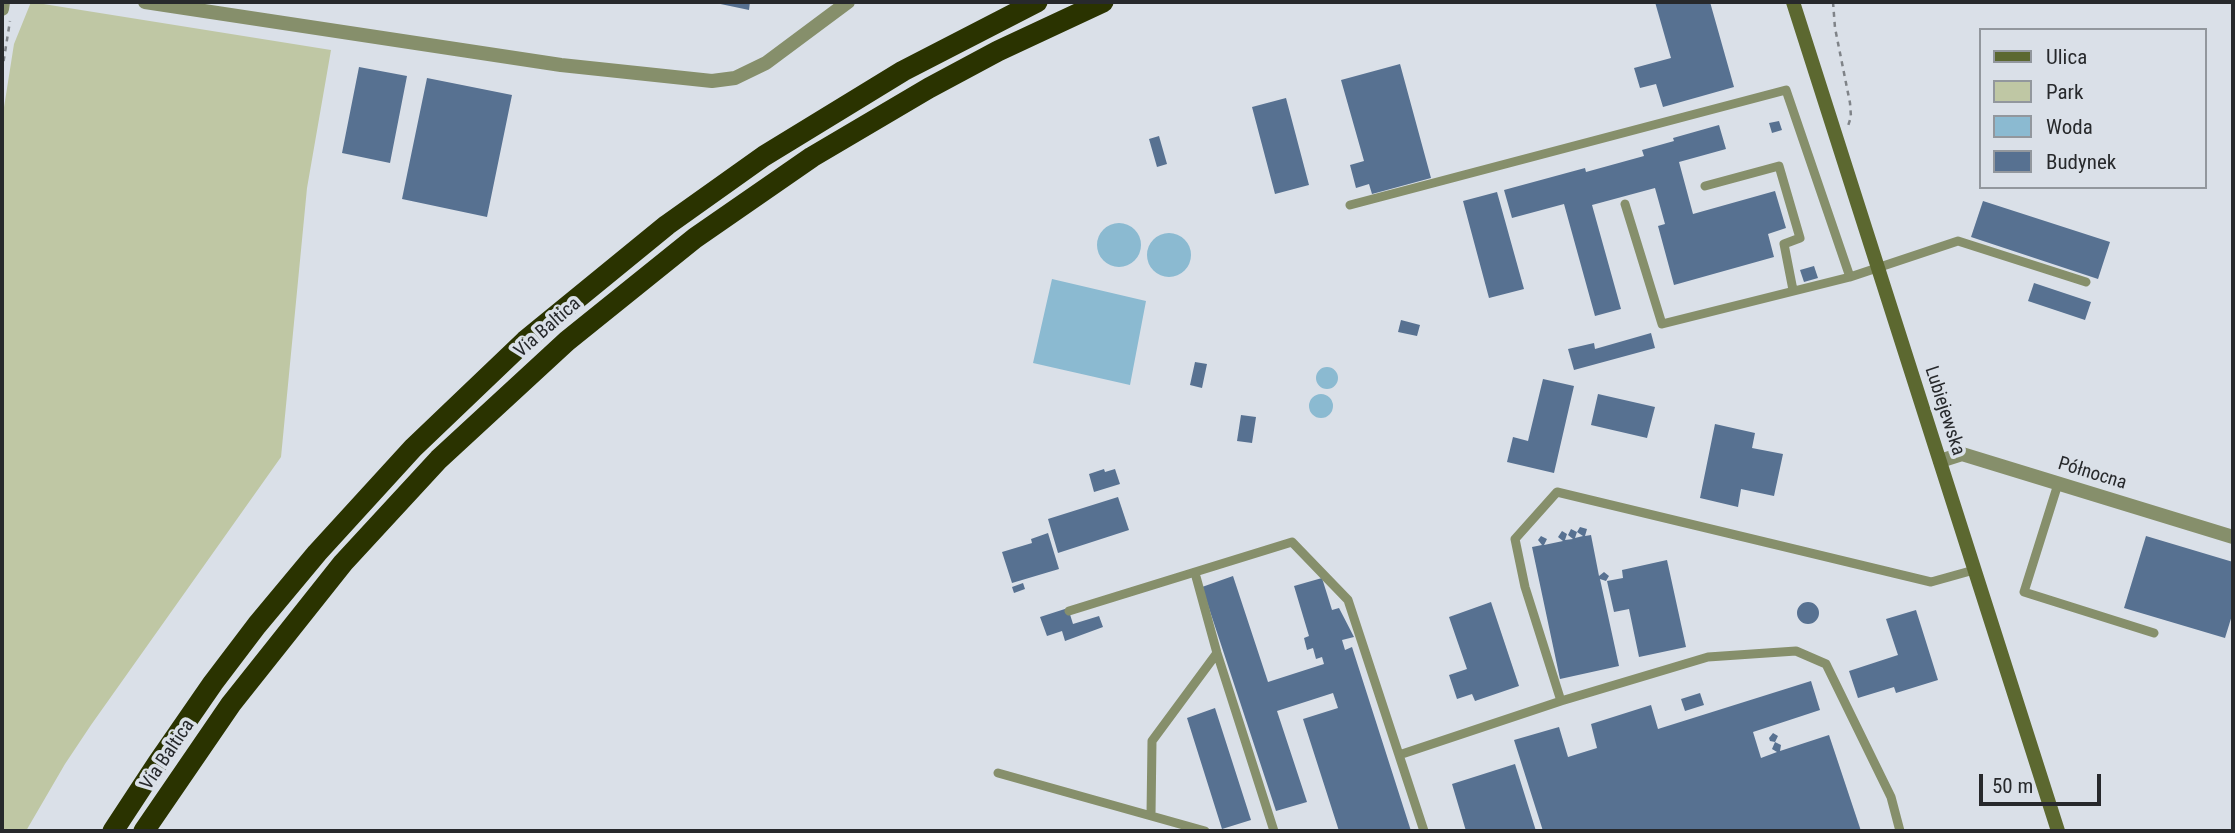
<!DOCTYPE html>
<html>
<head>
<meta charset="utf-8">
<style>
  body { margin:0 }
  #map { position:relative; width:2235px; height:833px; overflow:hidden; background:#dae0e8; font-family:"Roboto Condensed",sans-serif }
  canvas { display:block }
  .frame { position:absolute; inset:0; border:4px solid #27292c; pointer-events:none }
  .legend { position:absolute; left:1979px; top:28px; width:228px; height:161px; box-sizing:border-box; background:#dae0e8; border:2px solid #92979d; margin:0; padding:9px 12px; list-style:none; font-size:21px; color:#27292c }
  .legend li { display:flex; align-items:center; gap:14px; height:35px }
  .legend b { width:35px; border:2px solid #92979d }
  .scale { position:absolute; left:1979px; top:774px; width:122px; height:32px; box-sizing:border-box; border:4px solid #27292c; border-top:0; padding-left:9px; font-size:21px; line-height:24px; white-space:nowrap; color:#27292c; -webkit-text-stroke:5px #dae0e8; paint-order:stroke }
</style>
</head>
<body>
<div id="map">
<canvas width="2235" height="833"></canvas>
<div class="frame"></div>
<ul class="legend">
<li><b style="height:9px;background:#5c6830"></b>Ulica</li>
<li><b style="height:19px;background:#bfc7a4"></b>Park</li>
<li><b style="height:19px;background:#8bbad1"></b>Woda</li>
<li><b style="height:19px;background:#577191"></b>Budynek</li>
</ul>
<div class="scale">50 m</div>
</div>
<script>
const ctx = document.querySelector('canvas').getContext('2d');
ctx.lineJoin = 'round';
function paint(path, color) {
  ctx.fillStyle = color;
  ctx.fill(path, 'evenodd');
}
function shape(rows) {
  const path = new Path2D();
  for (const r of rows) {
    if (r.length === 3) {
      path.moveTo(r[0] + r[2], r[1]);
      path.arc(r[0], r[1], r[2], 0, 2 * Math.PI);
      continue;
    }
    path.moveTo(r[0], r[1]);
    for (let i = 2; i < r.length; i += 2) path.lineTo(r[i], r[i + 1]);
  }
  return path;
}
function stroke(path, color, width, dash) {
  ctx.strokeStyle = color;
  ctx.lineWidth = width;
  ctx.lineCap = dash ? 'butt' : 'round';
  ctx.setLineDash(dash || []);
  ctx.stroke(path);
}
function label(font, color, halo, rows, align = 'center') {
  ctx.font = font + ' "Roboto Condensed",sans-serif';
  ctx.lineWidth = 7;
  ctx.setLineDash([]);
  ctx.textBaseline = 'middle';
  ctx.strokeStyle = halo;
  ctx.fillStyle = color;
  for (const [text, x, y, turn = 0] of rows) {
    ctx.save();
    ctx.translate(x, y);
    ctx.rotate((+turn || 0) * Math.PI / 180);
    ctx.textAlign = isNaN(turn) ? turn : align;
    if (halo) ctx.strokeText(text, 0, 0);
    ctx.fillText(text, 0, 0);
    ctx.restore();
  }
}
paint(shape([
  [31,2,331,50,307,188,281,457,91,725,65,764,26,831,2,831,2,120,14,44]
]), '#bfc7a4');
paint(shape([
  [1119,245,22],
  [1169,255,22],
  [1052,279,1146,301,1130,385,1033,363],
  [1327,378,11],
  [1321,406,12]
]), '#8bbad1');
paint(shape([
  [711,2,750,2,749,10],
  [1655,2,1710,2,1734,87,1663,107,1656,84,1640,88,1634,68,1671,58],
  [1400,64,1431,178,1372,194,1369,184,1356,188,1350,165,1364,161,1341,80],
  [359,67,407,76,390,163,342,153],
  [427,78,512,95,487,217,402,199],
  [1286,98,1309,185,1275,194,1252,107],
  [1779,121,1782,130,1772,133,1769,123],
  [1719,125,1726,149,1679,162,1693,214,1775,191,1786,228,1768,234,1774,257,1674,285,1658,226,1665,224,1655,188,1592,205,1621,309,1595,316,1564,204,1512,218,1504,190,1585,168,1586,172,1644,156,1642,150,1674,141,1673,138],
  [1159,136,1167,164,1157,167,1149,139],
  [1497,192,1524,289,1489,298,1463,201],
  [1983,201,2110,242,2098,279,1971,237],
  [1814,266,1818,278,1804,282,1800,270],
  [2034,283,2091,302,2085,320,2028,301],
  [1401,320,1420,325,1417,336,1398,332],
  [1651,333,1655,348,1574,370,1568,349,1594,343,1595,349],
  [1195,362,1207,364,1202,388,1190,385],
  [1543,379,1574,386,1554,473,1507,462,1513,437,1528,441],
  [1598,394,1655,407,1647,438,1591,425],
  [1241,415,1256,417,1252,443,1237,441],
  [1715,424,1755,433,1752,448,1783,454,1774,496,1741,489,1738,507,1700,498],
  [1104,469,1105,472,1115,469,1120,484,1094,492,1089,474],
  [1118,497,1129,530,1058,553,1048,519],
  [1580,527,1587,529,1585,536,1591,535,1599,576,1604,572,1609,576,1606,581,1600,579,1619,666,1560,679,1532,547,1542,545,1538,540,1541,536,1547,539,1544,545,1563,541,1558,537,1562,531,1567,534,1565,540,1573,539,1568,535,1571,529,1577,532,1575,538,1583,536,1577,532],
  [1048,533,1059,569,1012,583,1002,552,1032,543,1031,539],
  [2146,536,2233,562,2233,612,2225,638,2124,608],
  [1667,560,1686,647,1639,657,1629,609,1614,612,1607,581,1623,578,1622,570],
  [1233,576,1268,682,1324,664,1322,657,1316,659,1313,648,1307,650,1304,638,1309,636,1294,586,1322,578,1332,610,1339,608,1354,637,1342,640,1345,650,1352,647,1411,831,1339,831,1303,719,1338,708,1333,693,1277,711,1307,802,1276,811,1202,587],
  [1023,583,1025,589,1014,593,1012,587],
  [1808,613,11],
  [1491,602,1519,686,1475,701,1472,694,1457,699,1449,675,1467,669,1449,617],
  [1068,608,1073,624,1099,616,1103,627,1065,641,1062,631,1047,636,1040,617],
  [1916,610,1938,680,1896,693,1894,687,1858,698,1849,671,1898,655,1886,619],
  [1811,681,1820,710,1753,732,1761,758,1777,752,1772,749,1775,742,1770,741,1769,738,1773,733,1778,736,1775,742,1781,745,1780,751,1829,735,1861,831,1543,831,1514,740,1559,727,1568,757,1597,748,1591,724,1651,705,1658,729],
  [1700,693,1704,705,1685,711,1681,699],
  [1215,708,1251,820,1222,829,1187,718],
  [1515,764,1536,831,1466,831,1452,784]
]), '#577191');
stroke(shape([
  [1833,2,1835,28,1850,103,1851,117,1848,126],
  [2,71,10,21]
]), '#7f8388', 2.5, [5, 5]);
stroke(shape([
  [1705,186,1779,166,1800,238,1784,244,1793,290],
  [1625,204,1662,324,1850,277,1958,241,2086,282],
  [1350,205,1786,90,1850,277],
  [2058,484,2024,592,2154,633],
  [1195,573,1217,653,1274,831],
  [1069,611,1292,542,1348,600,1424,831],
  [1561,701,1525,587,1515,539,1557,492,1931,582,1974,570],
  [1399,755,1561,701,1708,657,1796,651,1826,664,1891,797,1900,831],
  [998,773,1205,831],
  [1151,815,1152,741,1217,653]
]), '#868f6b', 9);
stroke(shape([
  [145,2,561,65,712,81,735,78,766,63,848,2],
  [2,9,3,2],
  [1940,461,1962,454,2233,537]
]), '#868f6b', 14);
stroke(shape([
  [1793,2,2058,831]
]), '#5c6830', 14);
stroke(shape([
  [113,831,157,764,213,683,257,625,317,553,413,448,525,341,667,225,764,156,903,71,1037,2],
  [144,831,231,704,343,563,439,459,567,341,695,238,812,157,929,88,998,51,1103,2]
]), '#2a3300', 21);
label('19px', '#27292c', '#dae0e8', [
  ["Via Baltica",548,328,-41],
  ["Lubiejewska",1944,411,72],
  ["Północna",2092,474,17],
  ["Via Baltica",168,755,-56]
]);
</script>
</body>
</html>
